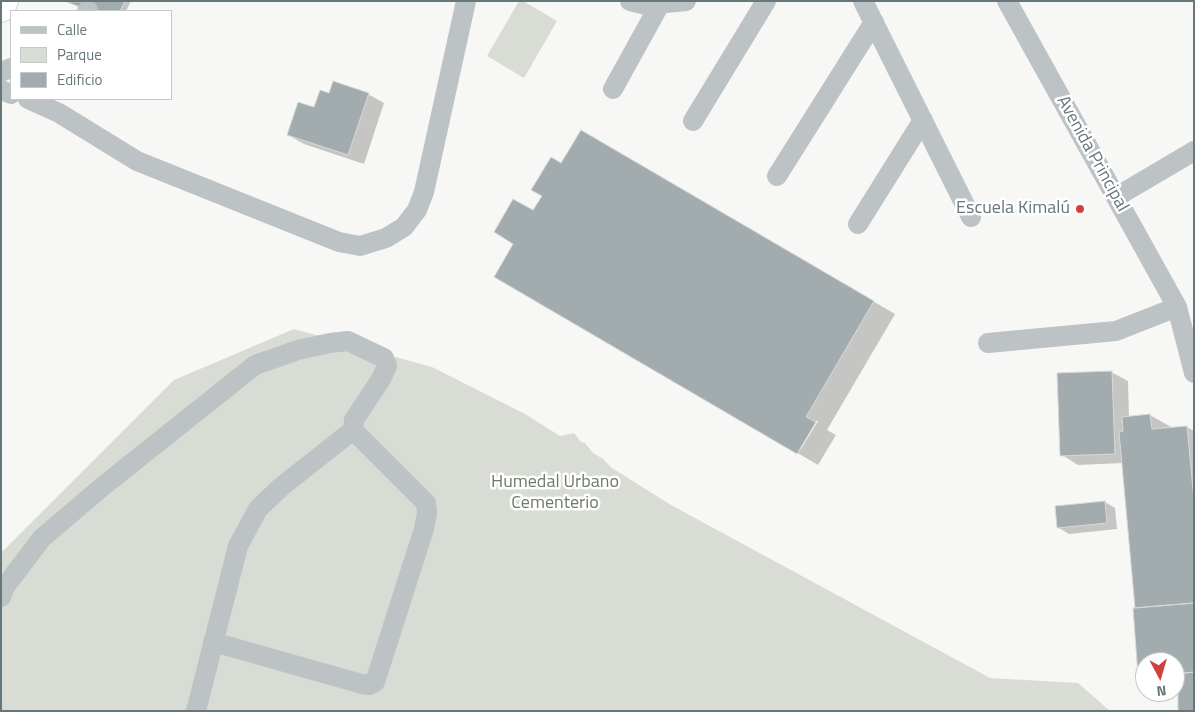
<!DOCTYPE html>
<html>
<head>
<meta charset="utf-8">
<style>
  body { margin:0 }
  #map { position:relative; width:1195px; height:712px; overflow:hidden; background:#f7f7f5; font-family:"Titillium Web",sans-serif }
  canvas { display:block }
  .frame { position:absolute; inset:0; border:2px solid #66777c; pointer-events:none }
  .legend { position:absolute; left:10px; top:10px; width:162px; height:90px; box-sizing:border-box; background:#fff; border:1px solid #c2c9cb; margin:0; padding:6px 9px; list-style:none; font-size:15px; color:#66777c }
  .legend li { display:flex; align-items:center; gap:10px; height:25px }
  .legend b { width:25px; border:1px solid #c2c9cb }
  .north { position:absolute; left:1135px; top:652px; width:50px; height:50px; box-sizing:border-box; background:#fff; border:1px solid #c2c9cb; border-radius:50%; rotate:174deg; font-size:14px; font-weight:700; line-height:20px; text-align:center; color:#66777c }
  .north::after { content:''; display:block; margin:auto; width:18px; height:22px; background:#d0403c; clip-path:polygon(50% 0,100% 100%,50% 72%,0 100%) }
</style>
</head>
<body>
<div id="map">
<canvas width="1195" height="712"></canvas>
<div class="frame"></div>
<ul class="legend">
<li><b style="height:6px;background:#bdc2c4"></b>Calle</li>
<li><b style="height:14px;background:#d8dcd4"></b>Parque</li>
<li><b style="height:14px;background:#a2acaf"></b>Edificio</li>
</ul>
<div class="north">N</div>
</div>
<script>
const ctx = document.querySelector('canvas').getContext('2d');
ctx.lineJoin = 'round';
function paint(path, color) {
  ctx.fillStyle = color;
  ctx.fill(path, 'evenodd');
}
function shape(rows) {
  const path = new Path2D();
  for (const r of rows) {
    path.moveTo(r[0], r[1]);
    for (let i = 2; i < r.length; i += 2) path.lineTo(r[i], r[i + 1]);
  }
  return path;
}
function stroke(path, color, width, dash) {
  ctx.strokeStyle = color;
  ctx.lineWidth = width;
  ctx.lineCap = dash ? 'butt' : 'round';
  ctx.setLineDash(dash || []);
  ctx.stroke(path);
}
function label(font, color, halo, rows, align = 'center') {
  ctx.font = font + ' "Titillium Web",sans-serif';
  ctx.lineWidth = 5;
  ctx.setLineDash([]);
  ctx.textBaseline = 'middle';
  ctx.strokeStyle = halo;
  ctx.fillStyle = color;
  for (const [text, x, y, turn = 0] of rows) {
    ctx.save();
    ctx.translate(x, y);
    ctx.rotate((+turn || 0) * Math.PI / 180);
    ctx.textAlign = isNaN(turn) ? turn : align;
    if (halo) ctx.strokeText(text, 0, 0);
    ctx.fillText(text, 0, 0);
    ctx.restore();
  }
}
paint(shape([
  [519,1,523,1,557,21,524,78,487,56],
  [294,329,432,367,525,414,560,436,574,433,581,442,585,443,593,453,603,459,612,468,671,505,990,678,1078,683,1110,711,1,711,1,553,174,380]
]), '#d8dcd4');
paint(shape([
  [69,1,131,1,126,11,91,11],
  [368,94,384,103,364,164,304,144,288,135,330,95],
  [581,131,895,314,827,430,836,435,818,465,496,276],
  [815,421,818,421,801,449,799,448],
  [1111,372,1128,381,1129,417,1150,415,1171,427,1187,427,1194,431,1194,711,1179,686,1175,686,1175,662,1145,662,1145,678,1139,675,1136,609,1123,463,1078,465,1062,455],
  [1105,502,1115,508,1117,529,1069,534,1059,528]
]), '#0003');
const building = shape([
  [125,1,120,11,90,11,67,2,125,1],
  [333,81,369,93,348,155,287,135,298,102,314,107,320,90,329,93,333,81],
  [581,130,874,301,806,417,816,422,797,454,494,277,513,244,494,232,513,199,533,210,542,196,531,190,551,157,561,163,581,130],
  [1112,371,1115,454,1060,456,1057,373,1112,371],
  [1150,414,1152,429,1187,426,1194,500,1194,603,1135,608,1119,432,1123,431,1122,417,1150,414],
  [1105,501,1107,523,1057,528,1055,506,1105,501],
  [1194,603,1194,672,1175,674,1175,662,1145,662,1145,675,1138,676,1133,608,1194,603],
  [1194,672,1194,711,1178,711,1178,674,1194,672]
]);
paint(building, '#a2acaf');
stroke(building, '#d9d8d7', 1);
const highway = shape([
  [1,8,4,1]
]);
stroke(highway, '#b3b7b9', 29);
stroke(shape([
  [630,1,646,5,686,1],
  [863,1,971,217],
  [1007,1,1177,307,1194,373],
  [87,11,88,10],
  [1,72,11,68],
  [613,89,660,4],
  [1,90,11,94],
  [28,99,59,113,137,161,339,242,360,246,386,238,404,227,417,210,424,192,466,1],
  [693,121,766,1],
  [777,176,874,22],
  [1116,197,1194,151],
  [858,224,923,120],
  [988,343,1116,331,1177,307],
  [1,597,4,588,42,538,102,487,255,365,298,350,330,343,348,341,384,358,387,366,381,379,354,420,353,430,281,487,258,509,238,546,196,711],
  [213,642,362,684,370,685,375,682,424,529,427,513,426,503,353,430]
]), '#bdc2c4', 20);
stroke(highway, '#fff', 28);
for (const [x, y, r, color] of [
  [1080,209,5,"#d0403c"]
]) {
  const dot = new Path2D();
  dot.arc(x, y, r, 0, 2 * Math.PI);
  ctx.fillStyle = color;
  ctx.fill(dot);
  stroke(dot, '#fff', 2);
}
label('18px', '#66777c', '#fff', [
  ["Avenida Principal",1092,154,61]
]);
label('18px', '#66777c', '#fff', [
  ["Escuela Kimalú",1070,209]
], 'right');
label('18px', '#6f7a68', '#fff', [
  ["Humedal Urbano",555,483],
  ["Cementerio",555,504]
]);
</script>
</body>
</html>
